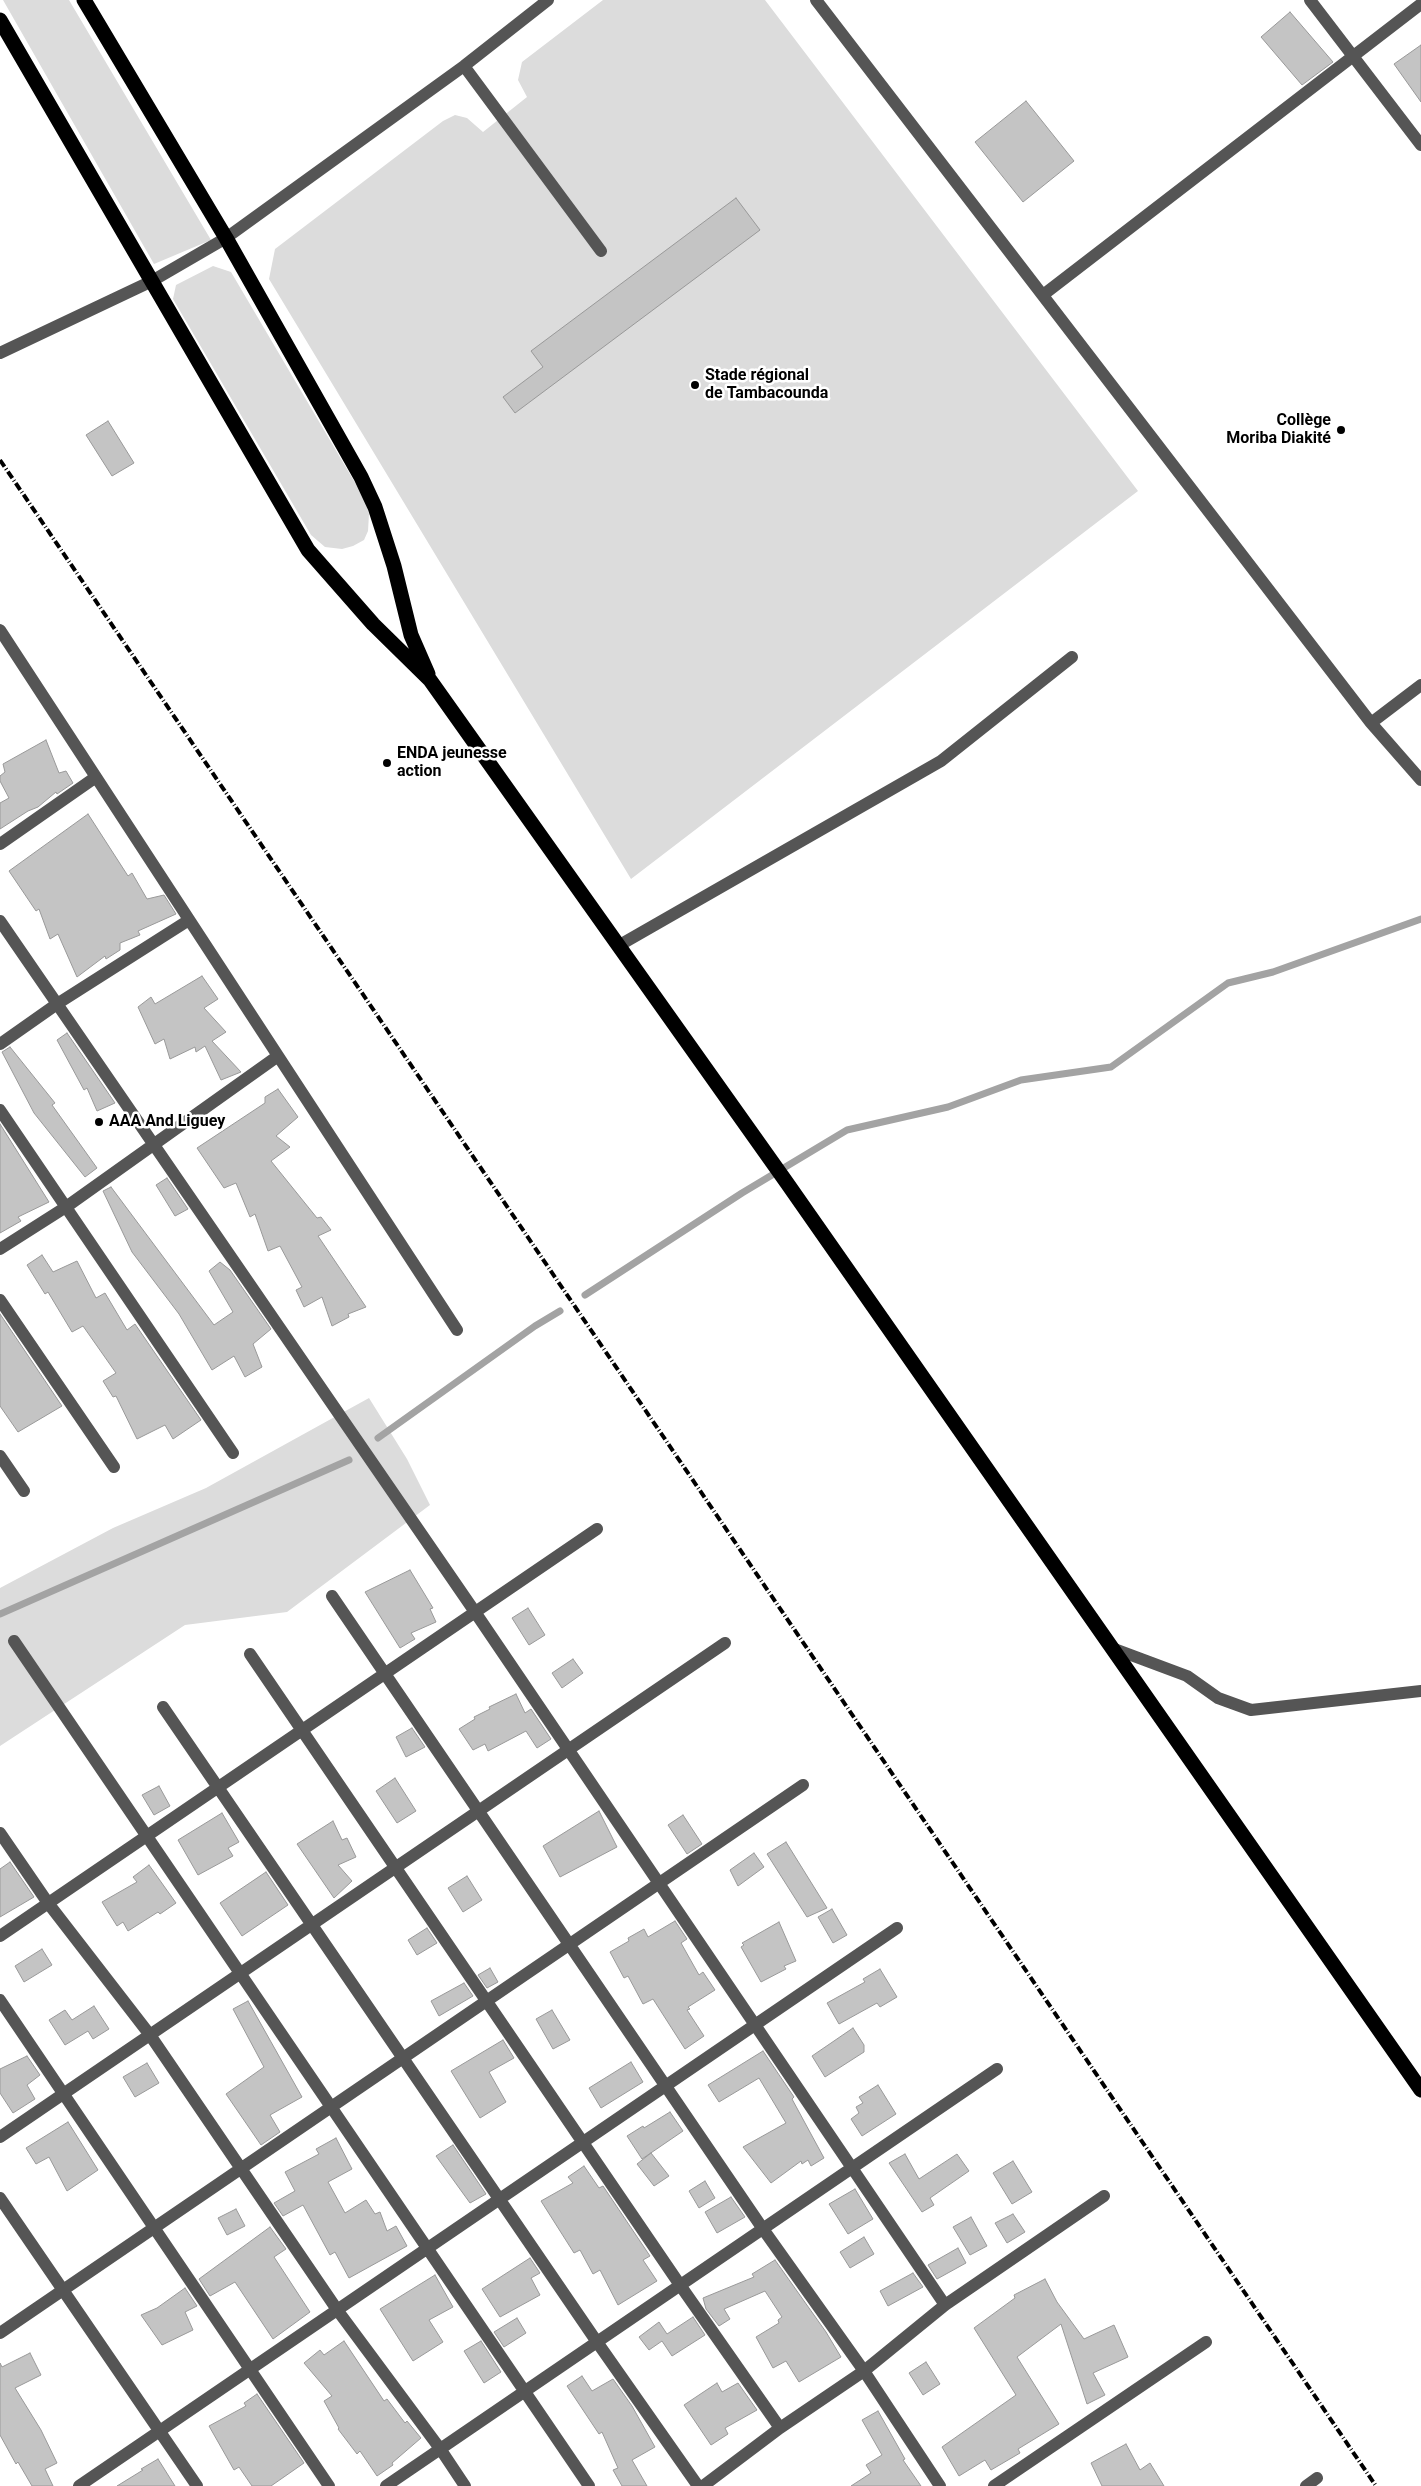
<!DOCTYPE html>
<html>
<head>
<meta charset="utf-8">
<style>
  body { margin:0 }
  canvas { display:block; background:#fff }
</style>
</head>
<body>
<canvas width="1421" height="2486"></canvas>
<script>
const ctx = document.querySelector('canvas').getContext('2d');
ctx.lineJoin = 'round';
function paint(path, color) {
  ctx.fillStyle = color;
  ctx.fill(path, 'evenodd');
}
function shape(rows) {
  const path = new Path2D();
  for (const r of rows) {
    path.moveTo(r[0], r[1]);
    for (let i = 2; i < r.length; i += 2) path.lineTo(r[i], r[i + 1]);
  }
  return path;
}
function stroke(path, color, width, dash) {
  ctx.strokeStyle = color;
  ctx.lineWidth = width;
  ctx.lineCap = dash ? 'butt' : 'round';
  ctx.setLineDash(dash || []);
  ctx.stroke(path);
}
function label(font, color, halo, rows, align = 'center') {
  ctx.font = font + ' Roboto,sans-serif';
  ctx.lineWidth = 5;
  ctx.setLineDash([]);
  ctx.textBaseline = 'middle';
  ctx.strokeStyle = halo;
  ctx.fillStyle = color;
  for (const [text, x, y, turn = 0] of rows) {
    ctx.save();
    ctx.translate(x, y);
    ctx.rotate((+turn || 0) * Math.PI / 180);
    ctx.textAlign = isNaN(turn) ? turn : align;
    if (halo) ctx.strokeText(text, 0, 0);
    ctx.fillText(text, 0, 0);
    ctx.restore();
  }
}
paint(shape([
  [3,0,69,0,211,240,154,264],
  [603,0,765,0,1138,491,631,879,269,279,275,249,443,121,455,115,467,118,483,132,527,97,518,80,522,62],
  [213,266,231,272,364,498,369,514,368,531,364,540,353,546,342,549,325,547,311,535,173,299,176,285],
  [369,1398,407,1459,430,1505,287,1612,185,1625,0,1746,0,1588,113,1528,206,1488]
]), '#dcdcdc');
stroke(shape([
  [585,1295,742,1193,847,1130,948,1107,1021,1080,1111,1067,1228,983,1273,972,1421,919],
  [378,1438,535,1326,560,1311],
  [0,1614,349,1460]
]), '#a3a3a3', 7);
const building = shape([
  [1290,12,1333,62,1302,85,1261,37,1290,12],
  [1421,45,1421,102,1394,64,1421,45],
  [1026,101,1074,161,1023,202,975,142,1026,101],
  [736,198,760,230,515,413,503,397,543,367,531,351,736,198],
  [108,421,134,463,112,476,86,435,108,421],
  [46,740,59,773,66,771,73,783,57,794,56,792,38,807,28,811,0,829,0,803,9,798,0,781,0,776,5,772,3,764,46,740],
  [88,814,128,876,132,873,147,899,164,895,176,914,138,931,140,935,120,943,120,950,106,959,105,956,77,977,58,934,50,939,39,909,36,911,9,871,88,814],
  [202,976,218,999,204,1008,226,1032,212,1041,241,1072,221,1080,205,1046,196,1052,195,1047,170,1059,164,1039,155,1044,138,1007,151,997,155,1004,202,976],
  [67,1033,115,1103,97,1111,87,1088,84,1090,57,1040,67,1033],
  [10,1047,55,1103,52,1105,97,1168,85,1177,34,1113,2,1052,10,1047],
  [278,1089,298,1117,276,1136,290,1147,271,1161,317,1218,321,1217,331,1230,318,1236,366,1307,348,1314,349,1317,332,1326,322,1297,304,1307,296,1290,302,1287,280,1246,268,1251,255,1214,250,1217,236,1183,224,1188,197,1148,265,1103,265,1097,278,1089],
  [0,1124,49,1202,18,1217,21,1221,0,1233,0,1124],
  [167,1178,188,1209,175,1216,156,1185,167,1178],
  [111,1187,214,1325,233,1312,209,1271,220,1262,230,1270,271,1329,253,1344,262,1367,245,1377,234,1356,212,1370,179,1314,132,1252,103,1191,111,1187],
  [42,1255,53,1272,77,1261,96,1298,105,1293,127,1330,135,1324,201,1420,173,1439,165,1425,137,1439,116,1396,113,1397,103,1381,116,1373,83,1326,72,1332,48,1292,45,1294,27,1265,42,1255],
  [0,1314,62,1406,18,1432,0,1406,0,1314],
  [410,1570,433,1608,430,1609,436,1622,411,1633,415,1639,400,1648,365,1592,410,1570],
  [528,1608,545,1635,529,1645,512,1618,528,1608],
  [573,1659,583,1673,562,1688,552,1673,573,1659],
  [516,1694,525,1713,531,1709,551,1739,537,1748,526,1731,488,1751,485,1744,473,1750,459,1729,475,1719,474,1717,490,1709,489,1707,516,1694],
  [412,1728,425,1747,406,1757,396,1737,412,1728],
  [395,1778,416,1811,397,1823,376,1791,395,1778],
  [159,1786,170,1806,154,1815,142,1795,159,1786],
  [599,1811,617,1847,560,1877,543,1846,599,1811],
  [222,1813,239,1842,228,1848,233,1856,198,1875,178,1840,222,1813],
  [683,1815,702,1844,687,1854,668,1825,683,1815],
  [333,1821,342,1840,347,1838,356,1857,338,1865,352,1881,334,1898,297,1844,333,1821],
  [786,1842,827,1908,807,1917,767,1854,786,1842],
  [754,1853,764,1867,738,1886,730,1870,754,1853],
  [10,1862,34,1897,0,1917,0,1869,10,1862],
  [149,1865,176,1903,160,1914,158,1912,128,1931,123,1922,117,1926,102,1902,137,1882,133,1877,149,1865],
  [266,1872,288,1905,242,1936,220,1903,266,1872],
  [467,1876,482,1900,463,1912,448,1888,467,1876],
  [832,1909,847,1935,833,1943,818,1917,832,1909],
  [675,1921,687,1939,681,1943,699,1975,703,1972,715,1990,688,2007,690,2009,687,2010,704,2036,685,2049,653,1999,643,2004,628,1976,624,1978,610,1952,629,1941,628,1938,644,1929,648,1937,675,1921],
  [779,1922,796,1961,784,1966,786,1969,761,1982,741,1947,744,1945,742,1943,779,1922],
  [427,1928,437,1943,417,1955,408,1940,427,1928],
  [42,1949,52,1965,24,1982,15,1966,42,1949],
  [490,1968,498,1982,487,1988,478,1975,490,1968],
  [880,1969,897,1997,880,2007,877,2003,839,2024,827,2003,865,1982,863,1979,880,1969],
  [464,1983,473,1996,439,2016,431,2001,464,1983],
  [248,2001,302,2097,270,2115,280,2132,261,2145,226,2094,264,2067,233,2009,248,2001],
  [94,2006,109,2029,93,2039,88,2031,65,2045,49,2020,65,2010,72,2020,94,2006],
  [552,2010,570,2040,553,2049,536,2019,552,2010],
  [853,2028,864,2045,864,2052,825,2077,812,2056,853,2028],
  [503,2040,514,2058,489,2072,506,2102,480,2118,451,2071,503,2040],
  [763,2051,794,2097,792,2099,824,2158,811,2166,808,2160,802,2164,801,2161,771,2183,743,2147,786,2123,759,2078,719,2102,708,2085,763,2051],
  [27,2056,40,2075,27,2085,35,2099,13,2113,0,2093,0,2069,27,2056],
  [631,2062,643,2082,601,2108,589,2088,631,2062],
  [147,2063,159,2083,135,2097,123,2077,147,2063],
  [878,2085,896,2114,862,2136,851,2119,859,2113,856,2107,863,2103,859,2097,878,2085],
  [670,2112,683,2131,642,2159,627,2136,643,2126,644,2128,670,2112],
  [68,2122,98,2170,67,2191,49,2157,36,2164,26,2148,68,2122],
  [336,2138,352,2169,328,2182,345,2213,366,2200,375,2214,380,2212,387,2231,396,2226,407,2246,349,2278,335,2252,330,2255,303,2205,283,2216,274,2203,295,2191,285,2172,319,2154,316,2149,336,2138],
  [453,2145,486,2194,470,2203,436,2156,453,2145],
  [651,2153,669,2176,654,2186,637,2164,651,2153],
  [905,2154,919,2179,957,2154,969,2171,930,2198,934,2205,922,2212,889,2163,905,2154],
  [1013,2161,1032,2192,1012,2204,993,2173,1013,2161],
  [584,2166,599,2188,603,2186,650,2256,643,2260,657,2281,618,2305,600,2270,593,2274,580,2250,574,2253,541,2201,573,2183,568,2177,584,2166],
  [705,2181,715,2198,699,2208,689,2191,705,2181],
  [855,2189,873,2219,848,2234,829,2204,855,2189],
  [731,2197,745,2217,717,2233,705,2212,731,2197],
  [236,2209,245,2226,227,2235,218,2218,236,2209],
  [1013,2214,1025,2232,1007,2243,995,2223,1013,2214],
  [971,2217,987,2246,970,2255,953,2227,971,2217],
  [270,2227,286,2249,274,2257,310,2312,273,2339,235,2282,210,2296,199,2279,270,2227],
  [864,2237,874,2254,850,2268,840,2252,864,2237],
  [958,2248,966,2263,937,2279,928,2265,958,2248],
  [530,2258,540,2273,531,2278,540,2295,500,2317,482,2289,530,2258],
  [775,2260,826,2332,841,2357,799,2382,786,2361,773,2368,756,2337,779,2323,778,2320,782,2317,765,2291,724,2309,730,2319,719,2326,706,2309,703,2298,754,2277,752,2274,775,2260],
  [913,2273,923,2287,888,2306,880,2291,913,2273],
  [435,2275,453,2307,429,2320,443,2342,413,2361,380,2309,435,2275],
  [1045,2279,1057,2302,1084,2339,1114,2325,1128,2357,1093,2373,1105,2395,1087,2404,1061,2324,1017,2357,1059,2424,1018,2449,1020,2453,991,2470,985,2460,959,2476,942,2447,1016,2395,974,2328,1015,2298,1014,2295,1045,2279],
  [185,2288,197,2306,185,2312,193,2330,162,2345,141,2315,157,2308,185,2288],
  [693,2317,705,2335,672,2356,662,2341,649,2350,639,2337,659,2322,667,2334,693,2317],
  [517,2318,526,2333,504,2347,494,2332,517,2318],
  [344,2341,384,2401,387,2399,405,2423,407,2421,421,2438,392,2463,393,2465,377,2476,360,2451,357,2454,338,2429,339,2428,324,2401,332,2396,304,2363,320,2350,324,2355,344,2341],
  [481,2341,501,2372,484,2383,464,2351,481,2341],
  [30,2353,41,2375,15,2388,41,2430,57,2463,45,2469,53,2486,32,2486,18,2462,16,2464,0,2435,0,2363,2,2367,30,2353],
  [926,2362,940,2384,923,2395,909,2373,926,2362],
  [582,2376,592,2391,613,2379,632,2406,655,2447,632,2460,647,2486,622,2486,613,2470,618,2468,602,2432,599,2434,567,2386,582,2376],
  [717,2383,722,2392,738,2383,757,2410,725,2428,728,2434,711,2445,684,2405,717,2383],
  [257,2394,304,2463,271,2486,252,2486,239,2467,234,2470,209,2426,246,2406,244,2403,257,2394],
  [878,2411,905,2459,903,2460,921,2486,851,2486,871,2473,866,2465,882,2455,862,2420,878,2411],
  [1126,2444,1140,2470,1150,2463,1164,2486,1102,2486,1091,2463,1126,2444],
  [158,2459,175,2486,117,2486,143,2470,141,2469,158,2459]
]);
paint(building, '#c4c4c4');
stroke(building, '#999', 1);
stroke(shape([
  [816,0,1371,723,1421,780],
  [1310,0,1421,145],
  [464,66,601,251],
  [1043,295,1421,4],
  [0,353,152,281,226,238,464,66,548,0],
  [0,630,457,1330],
  [1371,723,1421,685],
  [0,844,96,777],
  [0,921,475,1612,945,2305],
  [618,946,941,761,1072,657],
  [0,1044,57,1004,189,920],
  [0,1110,233,1453],
  [0,1249,66,1207,278,1056],
  [0,1300,114,1467],
  [0,1456,24,1491],
  [332,1596,763,2229,864,2371,940,2486],
  [14,1641,589,2486],
  [1112,1648,1187,1676,1218,1698,1251,1710,1421,1691],
  [250,1654,680,2285,780,2428],
  [163,1707,597,2342,698,2486],
  [0,1833,48,1903,150,2035,338,2311,441,2450,465,2486],
  [0,1936,597,1529],
  [0,2000,329,2486],
  [0,2137,725,1643],
  [0,2198,197,2486],
  [0,2333,803,1785],
  [79,2486,897,1928],
  [386,2486,997,2069],
  [703,2486,780,2428,864,2371,945,2305,1104,2196],
  [994,2486,1206,2342],
  [1306,2486,1317,2478]
]), '#555', 12);
stroke(shape([
  [84,0,226,238,361,477,375,507,394,566,411,635,428,674],
  [0,20,308,550,373,624,430,680,787,1183,1421,2090]
]), '#000', 15);
stroke(shape([
  [0,460,1376,2486]
]), '#000', 4, [8, 2.5, 1, 2.5]);
for (const [x, y, r, color] of [
  [695,385,5,"#000"],
  [1341,430,5,"#000"],
  [387,763,5,"#000"],
  [99,1122,5,"#000"]
]) {
  const dot = new Path2D();
  dot.arc(x, y, r, 0, 2 * Math.PI);
  ctx.fillStyle = color;
  ctx.fill(dot);
  stroke(dot, '#fff', 2);
}
label('bold 16px', '#000', '#fff', [
  ["Stade régional",705,376],
  ["de Tambacounda",705,394],
  ["Collège",1331,421,"right"],
  ["Moriba Diakité",1331,439,"right"],
  ["ENDA jeunesse",397,754],
  ["action",397,772],
  ["AAA And Liguey",109,1122]
], 'left');
</script>
</body>
</html>
